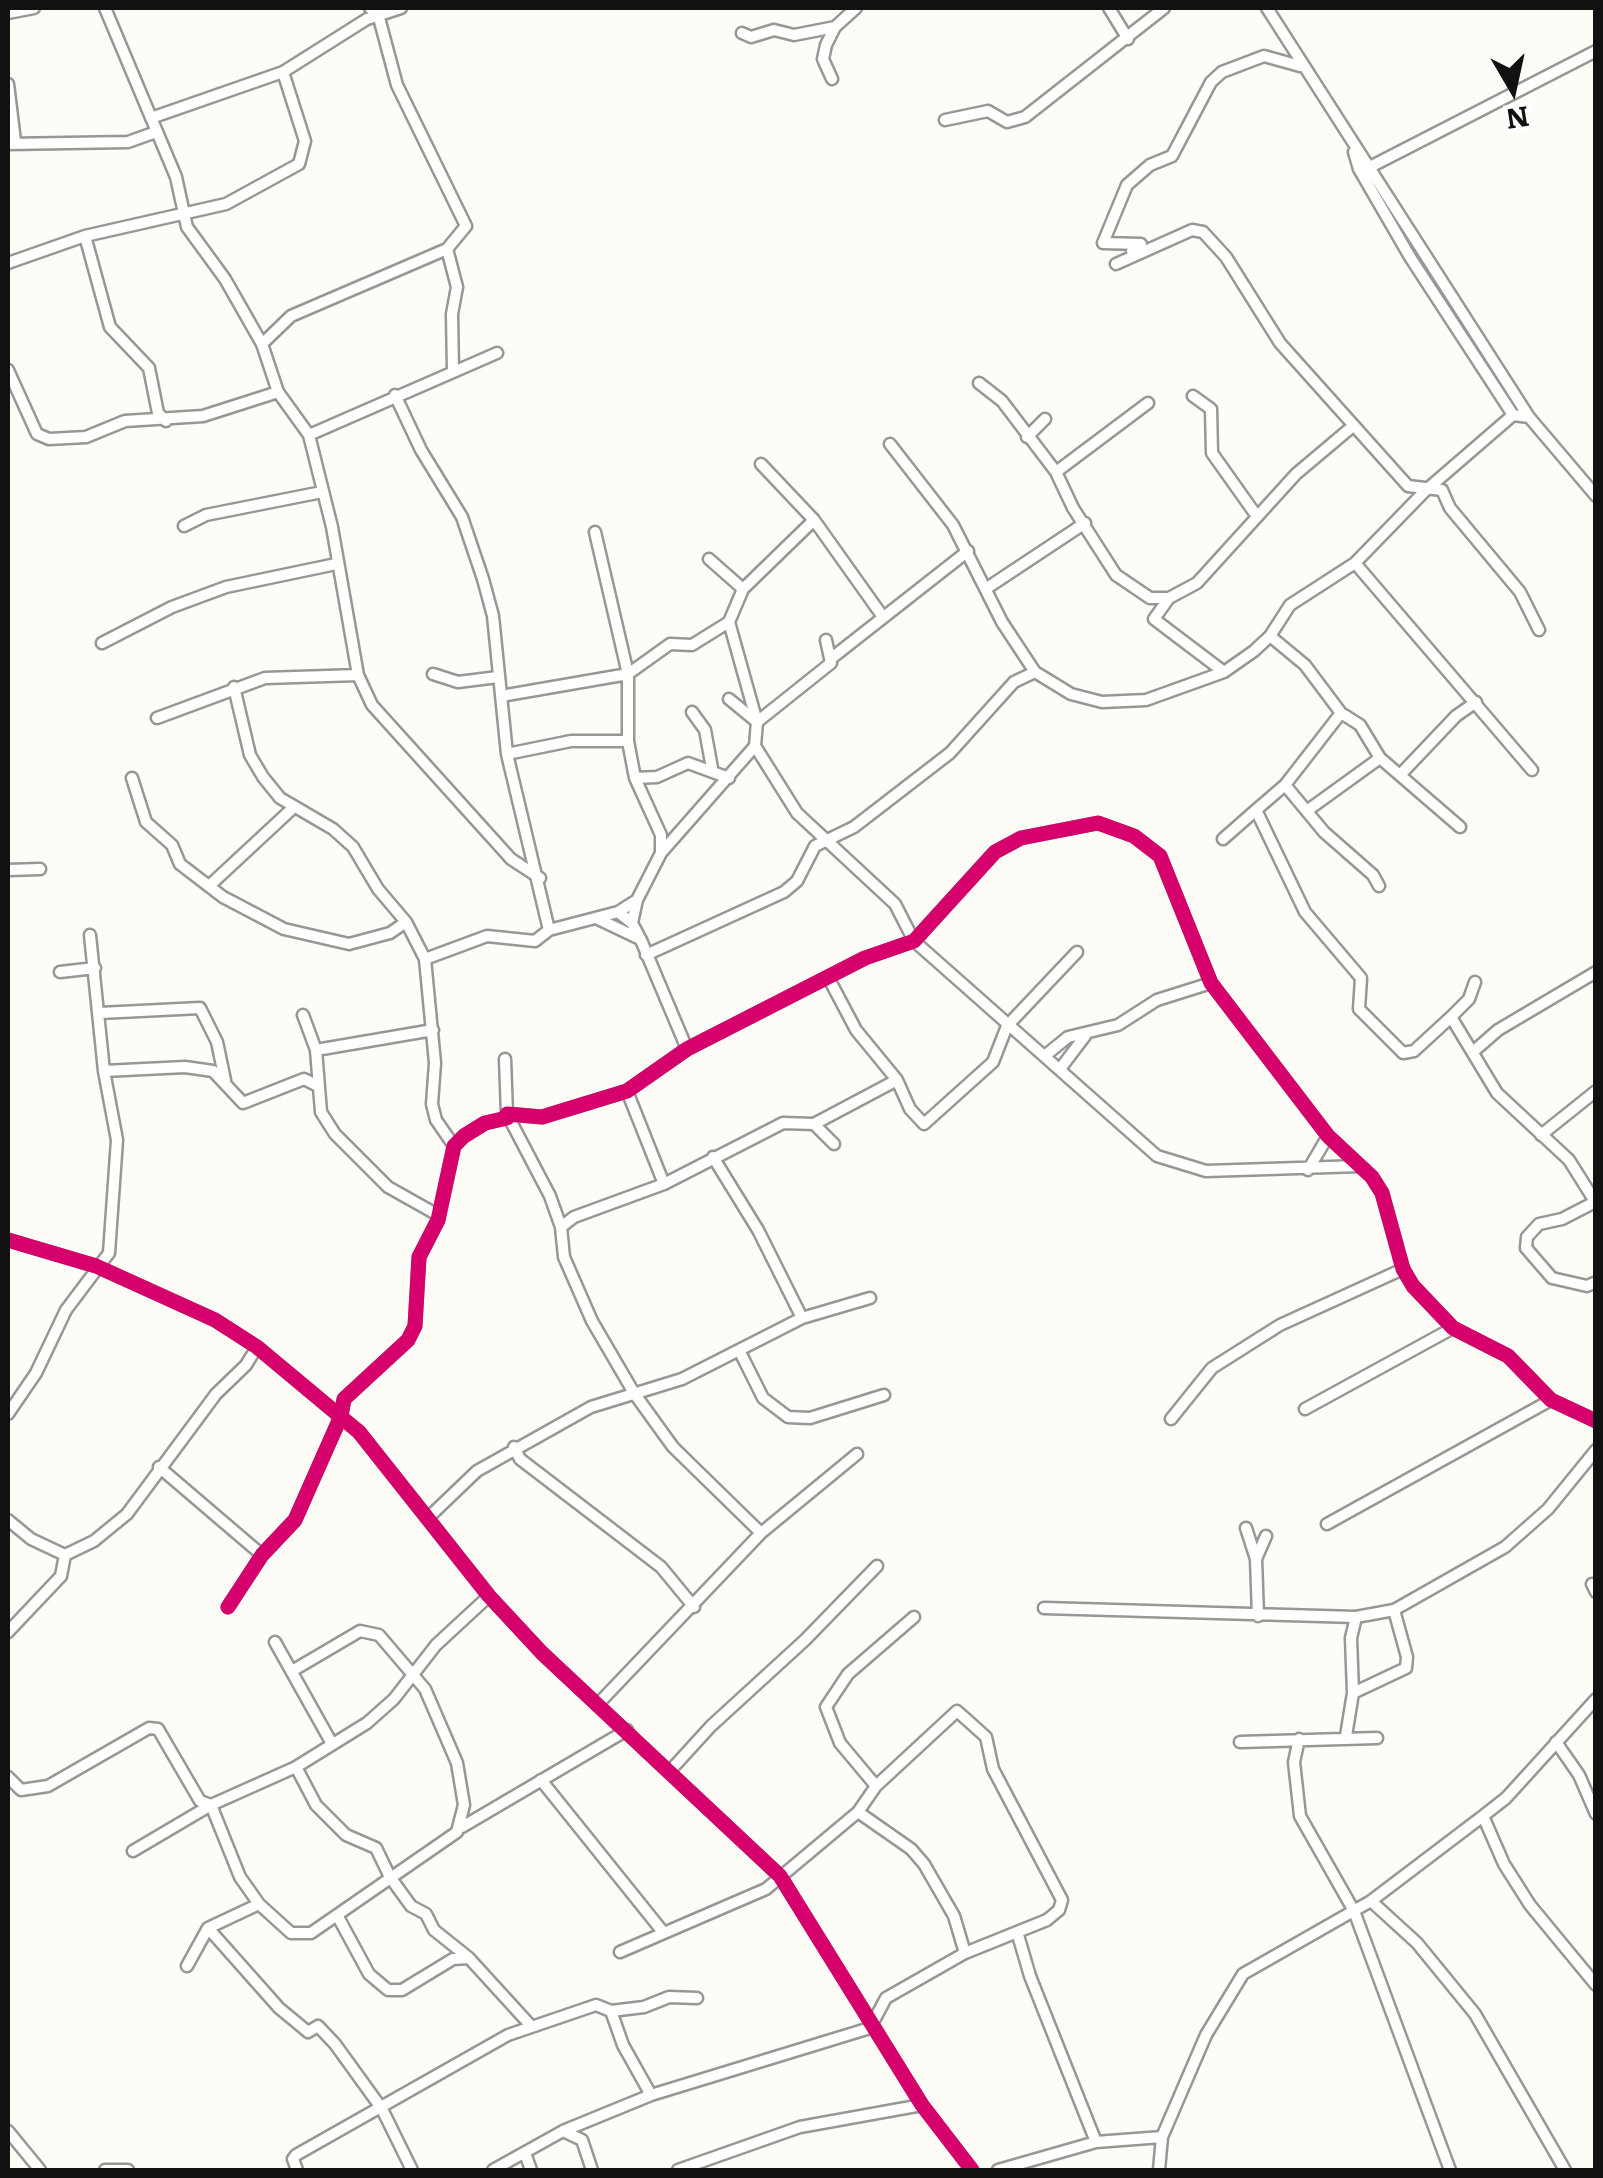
<!DOCTYPE html>
<html>
<head>
<meta charset="utf-8">
<style>
  body { margin:0 }
  #map { position:relative; width:1603px; height:2178px; overflow:hidden; background:#fdfcf7; font-family:Literata,serif }
  canvas { display:block }
  .frame { position:absolute; inset:0; border:10px solid #111; pointer-events:none }
  .north { position:absolute; left:1463px; top:40px; width:100px; height:100px; -webkit-text-stroke:8px #fff; paint-order:stroke; rotate:171deg; font-size:28px; font-weight:700; line-height:40px; text-align:center; color:#111 }
  .north::after { content:''; display:block; margin:auto; width:35px; height:45px; background:#111; clip-path:polygon(50% 0,100% 100%,50% 72%,0 100%) }
</style>
</head>
<body>
<div id="map">
<canvas width="1603" height="2178"></canvas>
<div class="frame"></div>
<div class="north">N</div>
</div>
<script>
const ctx = document.querySelector('canvas').getContext('2d');
ctx.lineJoin = 'round';
function shape(rows) {
  const path = new Path2D();
  for (const r of rows) {
    path.moveTo(r[0], r[1]);
    for (let i = 2; i < r.length; i += 2) path.lineTo(r[i], r[i + 1]);
  }
  return path;
}
function stroke(path, color, width, dash) {
  ctx.strokeStyle = color;
  ctx.lineWidth = width;
  ctx.lineCap = dash ? 'butt' : 'round';
  ctx.setLineDash(dash || []);
  ctx.stroke(path);
}
const minor = shape([
  [105,8,176,177,187,227,225,279,262,344,278,392,309,435,332,527,358,675,372,705,511,859,540,878],
  [1109,8,1128,39],
  [1267,8,1529,417,1596,496],
  [8,13,34,8],
  [742,33,751,37,774,30,794,35,835,27],
  [832,79,823,59,826,45,835,27,856,8],
  [8,84,15,141],
  [151,118,283,72,367,19,401,8],
  [945,120,988,111,1007,122,1025,117,1164,8],
  [8,144,128,142,156,132],
  [1354,152,1359,169,1410,257,1513,415],
  [1370,167,1596,51],
  [85,236,110,327,149,368,158,413,166,421],
  [447,249,457,287,452,314,453,372],
  [1132,251,1141,244,1103,243,1127,185,1150,165,1172,156,1211,82,1222,72,1264,56,1300,66],
  [8,263,85,236,226,204,299,164,305,141,283,72],
  [1116,264,1192,230,1203,232,1226,257,1280,343,1408,486,1442,490,1450,508,1520,592,1539,630],
  [262,344,291,316,447,249,466,226,397,85,378,14,370,8],
  [8,370,37,434,49,439,86,437,125,421,203,416,278,392],
  [979,383,1002,401,1056,472,1073,508,1116,575,1150,598,1169,598,1197,583,1296,474,1353,426],
  [395,395,421,450,462,517,483,579,493,616,507,754,549,930],
  [1193,396,1211,409,1212,453,1256,515],
  [309,435,497,353],
  [1027,437,1045,419],
  [890,444,953,525,1002,622,1035,672,1071,694,1102,702,1146,700,1224,672,1254,651,1270,636,1290,605,1355,563,1425,491,1513,415,1529,417],
  [761,464,814,520,883,617],
  [1056,472,1148,403],
  [814,520,743,589,729,622,757,722,831,663,826,640],
  [184,526,206,515,322,492],
  [595,532,628,674,628,741,635,778,661,835,661,853],
  [709,559,743,589],
  [1355,563,1532,770],
  [987,588,1085,523],
  [1169,598,1154,619,1224,672],
  [1270,636,1305,665,1341,713,1360,725,1380,758,1460,827],
  [102,643,172,607,226,587,336,564],
  [833,657,968,551],
  [433,674,458,682,498,677],
  [234,687,250,755,263,777,280,798,333,829,353,847,378,889,406,922,425,959,435,1063,432,1104,436,1120,454,1146],
  [501,696,628,674,670,644,692,645,729,622],
  [692,712,705,730,712,768],
  [157,718,265,678,358,675],
  [755,746,797,813,895,904,914,941,1157,1156,1206,1171,1360,1166],
  [507,754,571,741,628,741],
  [1400,775,1456,716,1476,702],
  [132,778,146,822,172,845,180,864,223,897,284,929,349,944,390,933,406,922],
  [635,778,657,777,688,763,729,778],
  [1285,785,1324,832,1373,875,1379,886],
  [1256,810,1285,785,1341,713],
  [1308,810,1380,758],
  [1223,839,1256,810,1305,912,1361,978,1359,1009,1403,1053,1414,1051,1451,1017,1497,1093,1569,1160,1596,1203],
  [8,870,40,869],
  [209,886,294,807],
  [618,912,632,923,641,940,687,1049],
  [598,919,640,939],
  [632,923,637,900,661,853,755,746,757,722,729,699],
  [90,935,104,1071],
  [646,955,784,892,797,881,815,846,854,827,950,753,1014,682,1035,672],
  [425,959,487,936,535,941,549,930,618,912,637,900],
  [60,972,95,968],
  [828,977,856,1030,897,1080,910,1109,924,1124,993,1062,1007,1026,1077,952],
  [100,1013,200,1008,217,1042,225,1080],
  [303,1015,316,1050,321,1112,335,1134,388,1187,436,1214],
  [1451,1017,1469,999,1475,982],
  [316,1050,433,1030],
  [1474,1051,1498,1030,1596,972],
  [1047,1054,1068,1037,1118,1025,1157,1000,1211,983],
  [505,1059,507,1114,550,1196,561,1227,564,1257,592,1321,634,1393,673,1447,761,1533],
  [1060,1069,1085,1036],
  [627,1091,664,1184],
  [814,1124,897,1080],
  [1541,1135,1596,1091],
  [713,1157,758,1230,802,1318],
  [1308,1170,1328,1136],
  [1595,1202,1562,1219,1539,1224,1527,1237,1526,1248,1552,1278,1587,1286,1596,1282],
  [561,1227,574,1217,664,1184,783,1123,814,1124,834,1144],
  [8,1240,96,1266,215,1320,257,1347,359,1432,489,1596,542,1653,780,1876,922,2105,972,2170],
  [740,1352,763,1398,788,1417,810,1418,884,1395],
  [1305,1409,1453,1328],
  [8,1414,36,1373,66,1310,109,1253,117,1140,104,1071,185,1067,213,1071,243,1103,304,1079,316,1085],
  [1171,1419,1212,1368,1280,1325,1403,1269],
  [514,1447,520,1459,661,1567,694,1607],
  [159,1467,262,1555],
  [429,1517,477,1471,591,1407,682,1379,802,1318,870,1298],
  [8,1520,31,1539,65,1555],
  [1327,1524,1551,1400],
  [1246,1528,1256,1559,1258,1616],
  [65,1555,94,1541,127,1514,216,1394,246,1365,257,1347],
  [1256,1559,1266,1536],
  [1592,1584,1596,1592],
  [228,1607,262,1555,295,1520,341,1416,344,1399,408,1340,415,1326,419,1257,438,1220,454,1146,464,1136,485,1123,507,1118,507,1114,542,1117,627,1091,687,1049,865,958,914,941,995,852,1021,838,1098,823,1134,836,1160,856,1211,983,1328,1136,1372,1177,1382,1193,1403,1269,1413,1286,1453,1328,1508,1356,1551,1400,1596,1421],
  [1044,1608,1356,1617,1394,1610,1505,1547,1548,1509,1596,1450],
  [8,1632,61,1576,65,1555],
  [275,1642,331,1742],
  [1353,1693,1406,1668,1407,1657,1394,1610],
  [599,1703,761,1533,857,1454],
  [1346,1736,1353,1693,1351,1638,1356,1617],
  [1299,1739,1294,1762,1300,1816,1354,1911,1450,2170],
  [1240,1742,1377,1738],
  [1556,1742,1579,1775,1596,1814],
  [296,1767,316,1805,346,1835,376,1848,390,1877,411,1906,426,1914,434,1930,469,1958,531,2026],
  [669,1772,711,1726,805,1640,877,1566],
  [8,1777,21,1790,48,1786,149,1728,158,1729,200,1801,211,1805,240,1877,259,1904,291,1933,311,1933,457,1832,464,1805,457,1763,425,1689,379,1635,360,1631,292,1671],
  [541,1780,663,1932],
  [876,1786,840,1743,826,1707,848,1674,914,1617],
  [858,1812,911,1849,924,1864,954,1916,965,1953],
  [1483,1816,1504,1864,1530,1905,1596,1985],
  [462,1827,627,1730],
  [133,1851,211,1805,296,1767,367,1723,394,1699,436,1645,489,1596],
  [1371,1901,1417,1943,1475,2014,1565,2170],
  [337,1915,369,1974,388,1990,402,1990,453,1959,469,1958],
  [208,1928,279,2008,308,2032,318,2026,335,2044,382,2109,412,2170],
  [1018,1935,1030,1976,1096,2142],
  [187,1966,208,1928,259,1904],
  [611,2011,623,2045,651,2095],
  [8,2131,40,2170],
  [563,2131,582,2140,592,2170],
  [525,2153,531,2170],
  [105,2170,128,2170],
  [297,2170,293,2159,296,2155,508,2035,596,2005,611,2011,644,2007,669,1997,697,1998],
  [493,2170,563,2131,651,2095,870,2028,886,1998,965,1953,1047,1920,1059,1910,1062,1900,993,1769,986,1737,957,1711,876,1786,858,1812,766,1889,620,1952],
  [678,2170,800,2127,922,2105],
  [998,2170,1096,2142,1162,2137],
  [1159,2170,1162,2137,1206,2035,1243,1974,1371,1901,1483,1816,1506,1798,1596,1699]
]);
stroke(minor, '#979795', 15);
stroke(minor, '#fffffe', 10);
stroke(shape([
  [8,1240,96,1266,215,1320,257,1347,359,1432,489,1596,542,1653,780,1876,922,2105,972,2170],
  [228,1607,262,1555,295,1520,341,1416,344,1399,408,1340,415,1326,419,1257,438,1220,454,1146,464,1136,485,1123,507,1118,507,1114,542,1117,627,1091,687,1049,865,958,914,941,995,852,1021,838,1098,823,1134,836,1160,856,1211,983,1328,1136,1372,1177,1382,1193,1403,1269,1413,1286,1453,1328,1508,1356,1551,1400,1596,1421]
]), '#d6006c', 15);
</script>
</body>
</html>
